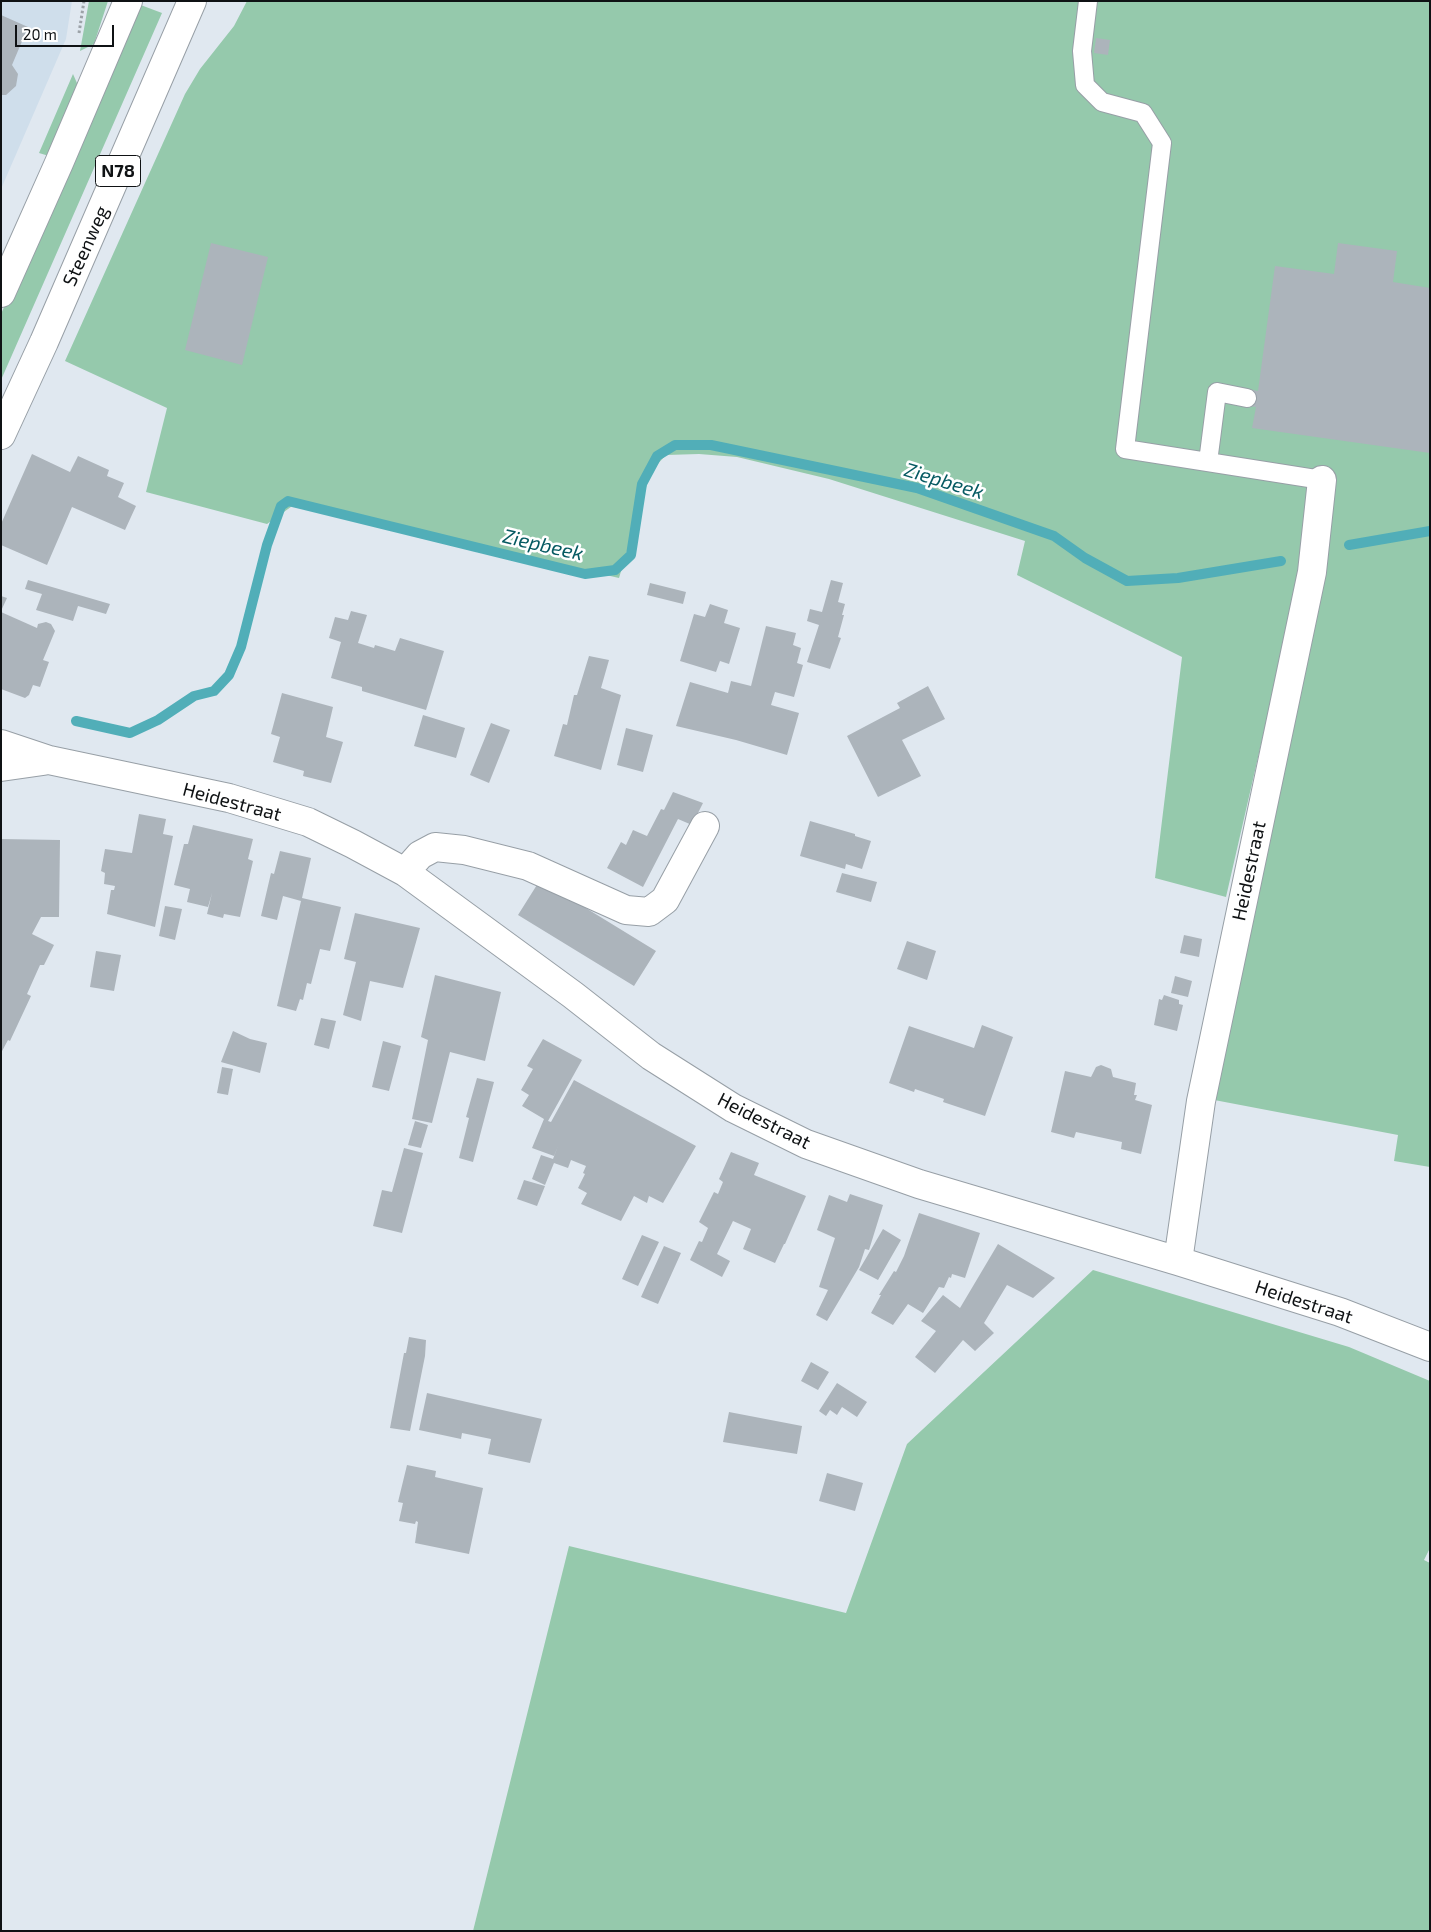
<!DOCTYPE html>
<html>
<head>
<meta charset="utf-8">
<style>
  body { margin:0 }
  #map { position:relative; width:1431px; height:1932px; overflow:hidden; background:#e0e8f0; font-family:"Exo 2",sans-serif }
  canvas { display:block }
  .frame { position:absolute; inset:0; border:2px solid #0f1214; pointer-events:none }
  .scale { position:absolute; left:15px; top:25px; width:99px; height:22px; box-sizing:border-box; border:2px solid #0f1214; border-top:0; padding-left:6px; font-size:15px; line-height:18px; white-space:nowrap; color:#0f1214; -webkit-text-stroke:4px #fff; paint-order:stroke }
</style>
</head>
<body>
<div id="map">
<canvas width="1431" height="1932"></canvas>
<div class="frame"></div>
<div class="scale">20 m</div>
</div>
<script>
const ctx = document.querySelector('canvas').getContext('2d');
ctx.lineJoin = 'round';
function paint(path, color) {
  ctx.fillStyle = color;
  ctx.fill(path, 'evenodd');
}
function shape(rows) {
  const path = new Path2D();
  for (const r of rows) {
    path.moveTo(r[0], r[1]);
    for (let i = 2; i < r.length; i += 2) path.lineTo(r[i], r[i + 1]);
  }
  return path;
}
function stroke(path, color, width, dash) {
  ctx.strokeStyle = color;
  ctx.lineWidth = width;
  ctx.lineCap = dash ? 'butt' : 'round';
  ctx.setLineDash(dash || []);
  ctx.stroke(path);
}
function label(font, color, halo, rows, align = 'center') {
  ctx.font = font + ' "Exo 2",sans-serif';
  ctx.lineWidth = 5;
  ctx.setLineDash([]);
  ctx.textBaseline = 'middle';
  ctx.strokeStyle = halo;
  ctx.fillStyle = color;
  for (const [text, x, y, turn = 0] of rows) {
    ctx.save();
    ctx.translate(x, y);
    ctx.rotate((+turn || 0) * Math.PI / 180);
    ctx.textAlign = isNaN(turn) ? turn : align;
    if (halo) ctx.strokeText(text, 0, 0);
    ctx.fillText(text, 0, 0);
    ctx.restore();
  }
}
paint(shape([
  [1,1,72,1,66,39,1,189]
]), '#cfdeeb');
paint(shape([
  [89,1,108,1,94,44,80,51],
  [247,1,1430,1,1430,1167,1394,1161,1398,1135,1209,1099,1292,609,1226,897,1155,878,1182,657,1017,575,1025,541,829,479,737,457,699,454,666,455,651,471,619,578,295,504,267,524,146,492,167,408,65,361,185,94,200,69,234,26],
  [138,4,162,13,1,380,1,314],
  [73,74,80,90,49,156,39,153],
  [1093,1270,1349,1347,1430,1381,1430,1548,1424,1560,1430,1563,1430,1931,473,1931,569,1546,846,1613,907,1444]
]), '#95c9ac');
stroke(shape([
  [1349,545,1430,531],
  [76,721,130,733,158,720,194,696,214,691,229,675,241,647,267,545,281,506,288,501,585,574,615,570,631,555,642,484,657,456,675,445,711,445,917,488,1054,536,1085,558,1127,581,1178,578,1281,561]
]), '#51aeb8', 10);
paint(shape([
  [1,15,28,27,12,65,18,74,16,86,6,95,1,95],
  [1096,38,1110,40,1108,55,1094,53],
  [211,243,268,257,242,365,185,350],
  [1338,243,1397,251,1393,282,1430,288,1430,453,1252,428,1256,407,1246,406,1248,389,1258,391,1275,266,1334,274],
  [32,454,70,472,78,456,109,470,107,476,124,483,118,497,136,506,125,530,72,507,47,565,1,545,1,524],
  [28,580,110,604,106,614,78,606,73,621,36,610,42,594,25,589],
  [831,580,843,583,838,602,845,604,842,615,844,615,838,637,841,638,830,669,807,662,819,625,807,621,810,609,822,612],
  [650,583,686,592,683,604,647,595],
  [1,596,7,598,1,611],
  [710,604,728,610,724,623,740,628,729,664,720,661,716,672,680,661,694,614,705,617],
  [351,611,367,615,358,643,374,648,375,645,395,651,400,638,444,651,426,710,362,691,362,687,331,678,341,642,329,638,335,617,348,620],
  [1,612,37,628,38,624,46,622,51,624,55,631,43,660,49,662,40,687,33,685,29,695,25,698,1,689],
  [766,626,796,633,793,645,801,648,797,663,803,665,794,697,775,692,771,705,799,713,787,755,736,740,676,726,690,682,728,693,731,681,751,686],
  [589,656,609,660,601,688,621,695,601,770,554,756,563,724,567,725,574,695,577,695],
  [928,686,945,719,902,740,921,776,878,797,847,736,900,708,897,703],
  [282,693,333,707,326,737,343,742,331,783,303,776,304,771,273,762,280,737,271,734],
  [423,715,465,728,456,758,414,746],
  [491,723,510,730,489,783,470,775],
  [626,728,653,735,643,772,617,765],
  [673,792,703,803,692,825,678,819,643,887,607,868,621,842,626,845,633,830,647,836,661,809,664,810],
  [139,814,166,819,163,834,173,836,155,927,107,914,111,890,114,890,115,886,104,884,105,873,101,871,105,849,132,853],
  [810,821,855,834,855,836,871,841,862,869,846,864,845,869,800,856],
  [193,825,253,839,248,859,253,861,240,917,224,914,223,918,207,914,212,893,208,907,187,902,190,889,174,885,184,844,188,844],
  [1,839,60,840,59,917,41,917,32,934,54,945,44,965,40,965,27,994,31,996,10,1041,8,1040,1,1053],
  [280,851,311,858,302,898,341,907,330,951,320,949,311,984,307,983,303,1000,300,999,296,1011,277,1006,301,901,283,896,277,920,261,916,271,873,274,874],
  [842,873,877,882,871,902,836,892],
  [540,880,656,951,634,986,518,915],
  [165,906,182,909,175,940,159,936],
  [355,913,420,928,403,988,370,981,361,1021,343,1015,356,962,344,959],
  [1184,935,1202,939,1199,957,1180,953],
  [907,941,936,951,927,980,897,969],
  [96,951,121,955,114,991,90,987],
  [435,975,501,992,485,1061,450,1052,432,1123,412,1119,428,1040,421,1037],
  [1175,976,1192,981,1188,997,1171,993],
  [1164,995,1179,1000,1179,1004,1183,1005,1177,1031,1154,1025,1159,999,1162,1000],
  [321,1018,336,1021,329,1049,314,1045],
  [982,1025,1013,1037,985,1116,943,1102,944,1099,915,1089,914,1092,889,1083,909,1026,974,1048],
  [233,1031,250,1039,267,1043,260,1073,221,1062],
  [543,1039,582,1060,548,1121,551,1122,574,1080,696,1146,663,1203,649,1196,647,1203,634,1196,621,1221,581,1204,587,1193,578,1188,585,1174,583,1173,586,1166,571,1160,568,1168,554,1163,545,1185,532,1179,541,1155,553,1159,558,1146,554,1156,532,1148,544,1119,522,1106,529,1095,521,1090,533,1069,527,1066],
  [383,1041,401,1046,389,1091,372,1087],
  [1101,1065,1111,1069,1113,1077,1136,1083,1134,1095,1137,1095,1135,1100,1152,1105,1141,1154,1121,1149,1122,1142,1076,1132,1074,1138,1051,1132,1065,1071,1091,1077,1096,1067],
  [222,1067,233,1069,228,1095,217,1093],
  [477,1078,494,1082,473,1162,459,1158,469,1118,466,1117],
  [415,1121,428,1125,421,1148,408,1145],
  [404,1148,423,1153,402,1233,373,1226,382,1190,392,1192],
  [731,1152,759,1163,754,1175,806,1196,785,1244,784,1244,775,1263,743,1249,751,1229,733,1221,717,1254,730,1261,722,1277,690,1260,699,1241,702,1242,708,1228,699,1222,714,1192,718,1194,723,1182,719,1179],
  [524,1180,545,1186,537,1206,517,1199],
  [850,1194,883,1205,869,1250,865,1249,859,1267,827,1321,816,1315,828,1290,819,1287,835,1238,817,1230,829,1195,847,1202],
  [919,1213,980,1233,965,1278,952,1274,951,1278,949,1277,944,1288,939,1287,923,1313,908,1304,893,1325,871,1313,881,1295,879,1295,894,1271,896,1272,904,1256],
  [883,1229,901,1240,878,1280,859,1270],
  [642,1235,659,1242,638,1286,622,1279],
  [998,1244,1055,1278,1033,1298,1007,1285,984,1323,994,1333,975,1351,963,1340,935,1373,915,1357,936,1331,921,1321,943,1295,960,1308],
  [664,1246,681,1253,658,1304,641,1297],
  [409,1337,426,1340,425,1356,410,1431,390,1428,404,1353,406,1353],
  [811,1362,829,1372,818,1390,801,1381],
  [837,1383,867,1402,857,1417,842,1407,837,1415,830,1410,826,1416,819,1411],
  [427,1393,542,1419,530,1463,488,1454,491,1439,462,1433,461,1439,419,1430],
  [729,1412,802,1426,797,1454,723,1442],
  [407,1465,436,1471,435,1477,483,1488,469,1554,415,1543,418,1522,416,1521,415,1524,399,1521,403,1503,398,1502],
  [827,1473,863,1483,855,1511,819,1501]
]), '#acb4bb');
const lane = shape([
  [1088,1,1082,51,1085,85,1102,102,1143,113,1162,143,1125,449,1322,480],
  [1208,462,1217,392,1247,398]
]);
const street = shape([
  [1,744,49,760,229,798,308,822,353,844,405,872,573,995,651,1056,733,1108,806,1144,919,1184,1178,1261,1340,1312,1430,1347],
  [1,767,43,761],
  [405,872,420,855,435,847,464,850,528,866,626,910,649,912,665,900,705,826],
  [1178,1261,1201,1101,1312,572,1322,480]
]);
const primary = shape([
  [1,293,59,163,128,1],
  [1,435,44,342,192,1]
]);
stroke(lane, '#979fa6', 20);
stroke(street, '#979fa6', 30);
stroke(primary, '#979fa6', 30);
stroke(shape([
  [79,33,84,1]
]), '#9ca2a8', 3, [2.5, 2.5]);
stroke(lane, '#fff', 18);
stroke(street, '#fff', 28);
stroke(primary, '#fff', 28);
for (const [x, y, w] of [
  [118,171,45]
]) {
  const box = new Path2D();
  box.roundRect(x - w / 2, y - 15.5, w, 31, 4);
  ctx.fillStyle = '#fff';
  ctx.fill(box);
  stroke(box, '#0f1214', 1);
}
label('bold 18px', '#0f1214', null, [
  ["N78",118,171]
]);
label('19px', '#0f1214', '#fff', [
  ["Steenweg",86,246,-66],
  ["Heidestraat",232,802,15],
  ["Heidestraat",1249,871,-78],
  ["Heidestraat",764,1121,27],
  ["Heidestraat",1304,1302,18]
]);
label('italic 20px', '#065a62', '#fff', [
  ["Ziepbeek",944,481,17],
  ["Ziepbeek",543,545,13]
]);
</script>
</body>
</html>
